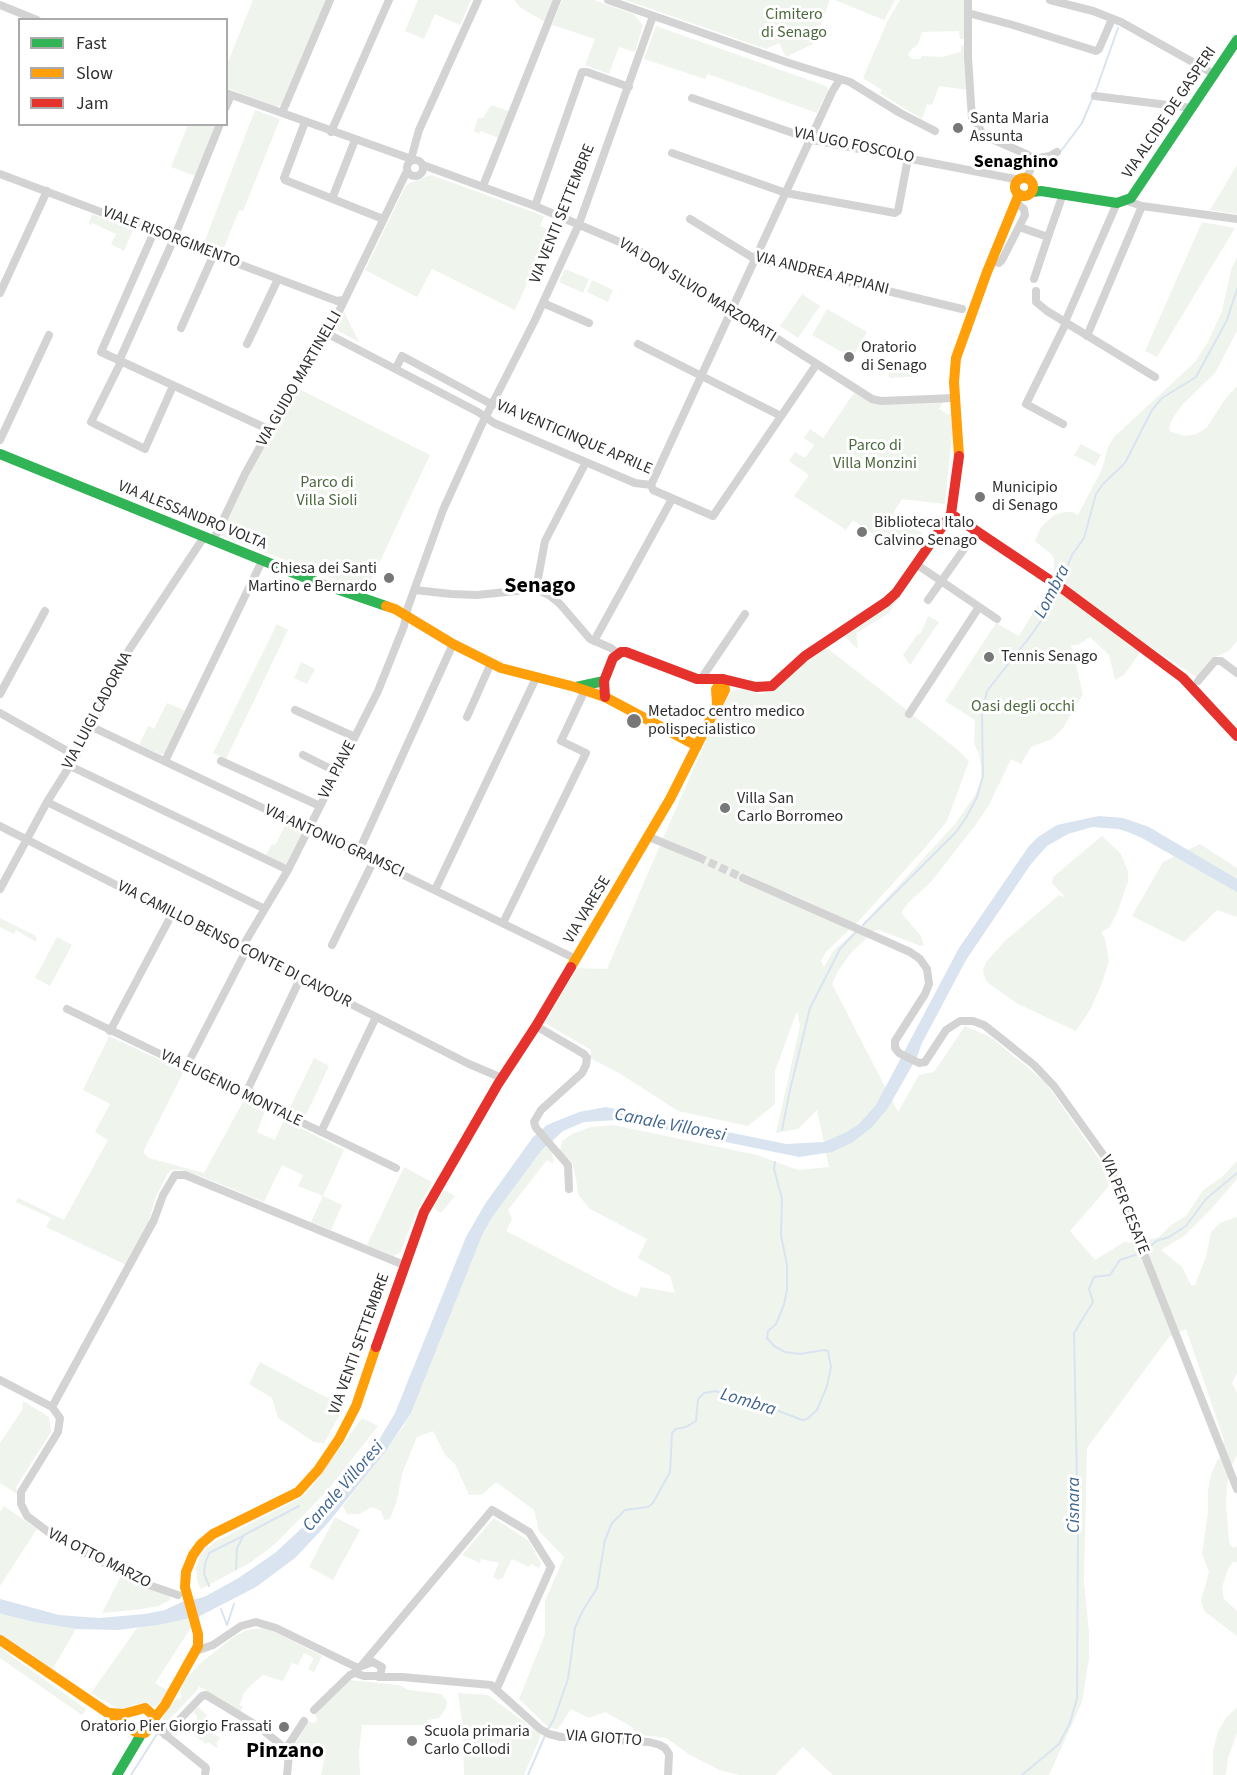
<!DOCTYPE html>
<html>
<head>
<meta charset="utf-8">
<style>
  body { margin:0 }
  #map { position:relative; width:1237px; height:1775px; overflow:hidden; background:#fff; font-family:"Source Sans 3",sans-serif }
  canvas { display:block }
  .legend { position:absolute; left:18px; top:18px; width:210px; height:108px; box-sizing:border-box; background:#fff; border:2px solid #ababab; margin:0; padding:8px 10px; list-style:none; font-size:18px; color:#2e2e2e }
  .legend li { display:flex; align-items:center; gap:12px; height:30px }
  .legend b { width:30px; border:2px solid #ababab }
</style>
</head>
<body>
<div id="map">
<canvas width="1237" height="1775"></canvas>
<ul class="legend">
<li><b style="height:8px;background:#30b455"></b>Fast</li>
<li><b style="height:8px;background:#ff9f0a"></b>Slow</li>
<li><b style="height:8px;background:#e5322d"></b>Jam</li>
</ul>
</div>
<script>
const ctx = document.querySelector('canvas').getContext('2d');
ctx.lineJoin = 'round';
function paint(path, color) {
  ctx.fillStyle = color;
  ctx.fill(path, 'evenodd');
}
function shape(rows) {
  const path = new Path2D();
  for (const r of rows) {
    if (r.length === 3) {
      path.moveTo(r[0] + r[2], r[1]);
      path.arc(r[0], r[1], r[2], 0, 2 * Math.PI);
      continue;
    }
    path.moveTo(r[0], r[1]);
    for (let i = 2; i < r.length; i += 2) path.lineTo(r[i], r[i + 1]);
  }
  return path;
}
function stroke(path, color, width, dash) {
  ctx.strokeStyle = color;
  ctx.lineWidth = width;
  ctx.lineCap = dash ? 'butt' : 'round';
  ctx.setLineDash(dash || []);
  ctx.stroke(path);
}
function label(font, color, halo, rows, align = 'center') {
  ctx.font = font + ' "Source Sans 3",sans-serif';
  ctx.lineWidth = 6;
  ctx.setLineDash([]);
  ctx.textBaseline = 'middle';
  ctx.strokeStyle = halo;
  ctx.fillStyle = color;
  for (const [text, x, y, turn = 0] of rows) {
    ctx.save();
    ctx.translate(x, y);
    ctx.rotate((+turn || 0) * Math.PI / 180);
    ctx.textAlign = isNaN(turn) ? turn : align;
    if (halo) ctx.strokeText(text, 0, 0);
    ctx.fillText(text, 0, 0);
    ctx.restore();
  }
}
paint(shape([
  [253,0,326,0,281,105,276,107,227,88,226,67],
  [418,0,471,0,460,25,435,14,424,39,405,31],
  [514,0,553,0,545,22,521,8],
  [562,0,594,0,633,14,643,25,635,52,619,47,609,74,585,65,595,39,552,25],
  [625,0,830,0,813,44,786,57,779,43,766,49],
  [835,0,895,0,884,20],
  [900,0,965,0,965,39,960,39,959,31,922,32,918,44,909,52,908,55,912,59,920,59,922,56,942,57,961,52,961,46,965,45,967,90,939,86,932,105,927,104,922,119,880,93,882,90,863,78,887,22],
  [656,26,826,86,828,90,817,113,708,74,705,79,644,59],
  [491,105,509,111,498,138,481,131,479,134,474,131,478,118,483,118],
  [255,110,280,119,243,211,239,210,223,250,204,243],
  [188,125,216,125,195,176,171,167],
  [1237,165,1237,214,1210,210],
  [431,175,544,216,540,226,551,231,515,310,432,269,417,297,365,270,405,187,409,183],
  [92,214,133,230,124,251,111,244,116,234,92,223,90,226,89,222],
  [1202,222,1235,228,1157,357,1145,351],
  [1237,257,1237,331,1215,373,1182,405,1171,421,1169,431,1185,436,1197,434,1207,427,1226,398,1237,386,1237,641,1229,651,1215,657,1198,678,1146,644,1124,675,1115,680,1109,655,1090,637,1078,645,1071,645,1083,694,1063,728,1052,739,1031,747,1021,764,1011,759,989,805,977,823,931,882,908,903,902,911,902,914,921,936,924,945,921,946,879,930,874,931,851,953,838,971,832,984,898,1112,919,1075,934,1072,965,1026,992,1038,1046,1083,1101,1162,1109,1186,1070,1231,1095,1260,1124,1242,1137,1243,1159,1237,1171,1225,1186,1216,1203,1190,1222,1177,1237,1161,1237,1179,1212,1208,1184,1236,1161,1250,1182,1267,1191,1285,1195,1285,1206,1257,1211,1232,1220,1223,1237,1217,1237,1373,1232,1383,1237,1393,1237,1455,1232,1465,1227,1484,1226,1503,1229,1542,1233,1548,1237,1546,1237,1562,1233,1562,1228,1569,1222,1587,1224,1599,1237,1611,1237,1636,1204,1611,1201,1601,1209,1572,1202,1554,1208,1512,1208,1491,1211,1475,1217,1461,1222,1455,1224,1440,1186,1329,1169,1337,1087,1448,1084,1581,1089,1632,1089,1659,1082,1702,1049,1775,833,1775,803,1747,775,1775,739,1775,720,1770,690,1755,666,1738,640,1735,629,1725,605,1712,589,1718,571,1709,558,1729,548,1727,519,1699,545,1634,545,1601,564,1557,539,1531,534,1510,496,1482,483,1494,469,1495,455,1464,445,1455,433,1431,417,1437,402,1474,397,1500,390,1519,384,1520,381,1511,372,1507,359,1514,347,1514,343,1506,403,1427,411,1413,483,1233,493,1216,541,1151,547,1147,551,1151,554,1161,552,1163,547,1160,508,1210,512,1219,506,1231,621,1291,637,1297,641,1287,675,1293,670,1276,638,1258,647,1239,590,1209,579,1196,573,1164,560,1151,562,1141,572,1134,591,1127,613,1125,757,1155,798,1170,829,1167,817,1110,798,1129,776,1133,800,1026,797,1011,775,1071,775,1104,748,1126,678,1111,619,1073,590,1058,591,1050,545,1023,577,968,607,969,660,845,698,861,701,854,663,838,724,700,733,690,740,689,761,694,771,691,807,661,827,648,958,750,969,761,947,821,924,849,856,924,786,892,790,902,850,929,826,952,821,961,824,967,834,950,861,926,955,824,975,795,981,780,981,766,979,754,974,743,975,720,945,701,996,623,1019,636,1049,587,1054,571,1054,559,1052,555,1035,541,1041,527,1054,515,1065,512,1072,512,1078,515,1102,469,1108,447,1114,437,1195,362,1208,342,1222,311,1231,270],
  [744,873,771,886,773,894,741,880],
  [565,269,589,279,583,293,559,282],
  [592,280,613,290,608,302,587,292],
  [802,294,820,306,798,338,780,326],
  [827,309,867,332,852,358,812,335],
  [344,312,359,342,335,329],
  [918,361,919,376,889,378,888,362],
  [297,388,430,455,366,591,219,535,265,444],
  [854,393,870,402,881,404,943,402,939,409,947,414,954,415,945,504,902,499,893,513,923,534,912,550,886,532,880,539,853,520,846,530,794,496,809,475,789,461,795,452,805,458,814,445,804,438,810,429,823,438],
  [1081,444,1101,455,1095,466,1074,455],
  [899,595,900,596,889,613,856,633,858,649,843,635],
  [928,616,939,622,910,665,903,655,917,635,921,633],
  [277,624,288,630,226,759,213,753],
  [301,662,315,669,307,684,294,678],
  [167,703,186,711,165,753,162,755,139,745,148,726,154,729],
  [286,824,301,831,302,835,287,864,283,865,251,849,251,847,266,855,272,844,275,845],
  [1102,836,1121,854,1128,871,1128,882,1117,913,1109,928,1101,932,1105,939,1109,961,1102,983,1090,1010,1076,1031,1018,1004,988,983,985,979,983,970,986,962,1006,940,1059,895,1065,897,1052,883,1053,877],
  [1200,844,1237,868,1237,917,1217,910,1184,942,1132,916,1163,862],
  [0,918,36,936,36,942,16,930,14,934,0,927],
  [57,937,72,945,50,986,35,978],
  [109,1036,184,1071,143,1152,149,1158,204,1173,244,1100,265,1111,257,1132,275,1140,284,1120,344,1150,323,1196,342,1205,331,1230,311,1222,323,1196,298,1186,303,1175,282,1165,264,1202,203,1177,181,1170,172,1170,168,1173,156,1196,148,1223,126,1265,46,1227,51,1218,16,1202,18,1198,64,1220,108,1140,95,1132,110,1104,83,1090],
  [314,1058,329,1066,304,1119,288,1112],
  [404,1167,432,1182,416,1213,400,1253,393,1256,367,1245],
  [443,1190,455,1196,441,1213,432,1207],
  [260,1362,344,1407,324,1443,314,1442,278,1418,272,1398,249,1384],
  [23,1401,49,1417,51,1432,16,1487,17,1494,0,1483,0,1443,22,1410],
  [362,1418,378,1426,327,1491,275,1544,250,1563,201,1589,197,1581,196,1567,202,1552,215,1542,298,1499,307,1493],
  [4,1506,37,1529,0,1586,0,1512],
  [335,1517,360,1530,333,1580,309,1567],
  [494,1518,529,1541,541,1564,539,1568,531,1564,529,1567,512,1559,502,1579,500,1578,499,1580,493,1577,499,1563,481,1559,480,1563,462,1555],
  [121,1576,156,1592,166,1594,170,1596,170,1600,158,1606,142,1609,102,1613],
  [0,1613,34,1622,76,1629,52,1670,0,1635],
  [190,1618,192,1626,155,1683,168,1691,161,1702,154,1707,134,1704,122,1711,91,1693,137,1628],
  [262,1628,273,1631,322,1656,314,1672,308,1669,314,1658,304,1653,298,1665,292,1663,283,1681,263,1675,248,1688,242,1696,243,1697,239,1705,243,1707,240,1712,197,1685,199,1688,171,1718,172,1723,166,1728,164,1727,162,1720,169,1706,177,1698,180,1699,182,1695,180,1693,183,1683,198,1665,235,1636,247,1630],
  [0,1648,86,1709,82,1715,0,1658],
  [349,1680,399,1685,409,1690,441,1694,447,1701,446,1708,439,1718,428,1720,427,1725,362,1725,359,1752,360,1775,321,1775,325,1757,292,1750,308,1721,313,1723,316,1722,317,1719,315,1713],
  [458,1693,488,1695,541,1735,524,1775,464,1775,463,1729],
  [198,1707,207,1715,199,1726,220,1738,216,1744,218,1746,217,1748,208,1742,206,1744,194,1735,197,1723,197,1716,193,1712],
  [1237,1707,1237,1733,1228,1758,1226,1775,1213,1775,1213,1750,1218,1732,1226,1718]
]), '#eff4ec');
paint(shape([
  [1099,816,1123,818,1149,827,1237,879,1237,892,1142,838,1128,832,1118,829,1092,827,1068,834,1047,846,1031,864,966,960,922,1043,917,1057,888,1108,872,1127,853,1142,832,1152,799,1157,618,1120,584,1122,563,1131,541,1151,493,1216,483,1233,411,1413,385,1452,328,1523,295,1558,256,1587,198,1617,192,1600,204,1597,237,1579,275,1553,304,1526,379,1440,395,1413,466,1237,485,1204,533,1137,547,1125,579,1112,606,1107,786,1144,824,1142,847,1132,859,1124,876,1105,959,948,1029,846,1038,837,1057,825],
  [0,1599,59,1615,99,1618,145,1614,165,1610,184,1601,190,1618,158,1625,117,1630,76,1629,34,1622,2,1614,0,1613]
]), '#d9e4f0');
stroke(shape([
  [1095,93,1118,28],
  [1061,151,1082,123,1093,97],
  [1060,583,1072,555,1084,538,1096,494,1103,484,1125,463,1152,410,1162,398,1196,377,1227,320,1237,289],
  [863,925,956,832,966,818,977,797,983,776,982,714,987,691,1032,634,1045,615,1057,588],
  [782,1130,790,1090,810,1008,840,949,856,932],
  [1150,1247,1156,1241,1169,1237,1186,1226,1206,1199,1237,1173],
  [236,1569,237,1548,244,1535,299,1506],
  [209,1586,204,1574,205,1564,209,1553,243,1536],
  [221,1609,227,1625],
  [227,1625,234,1604],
  [131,1775,157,1734],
  [528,1775,547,1731,554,1719,568,1679,575,1628,582,1612,597,1588,605,1540,612,1523,625,1510,648,1507,653,1503,670,1472,672,1433,676,1429,686,1427,696,1421,698,1399,704,1393,715,1391,753,1401,802,1420,807,1419,817,1410,827,1386,831,1367,828,1351,824,1350,800,1354,785,1352,774,1346,767,1338,768,1331,776,1324,784,1305,787,1289,787,1265,781,1235,782,1199,774,1169,775,1162],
  [1022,1775,1059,1744,1070,1723,1077,1698,1078,1534,1074,1333,1093,1302,1089,1289,1094,1277,1110,1275,1120,1260,1141,1253]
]), '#d9e4f0', 2);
stroke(shape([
  [698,857,743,878]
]), '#d5d5d5', 8, [8, 4]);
stroke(shape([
  [608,0,789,63,850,82,900,113,935,131],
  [968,0,968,57,972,119,978,125,983,135,1026,154,1034,159],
  [1050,0,1093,11,1121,22,1214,74],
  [0,5,37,20],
  [968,13,1013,25,1096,51,1099,49,1112,19],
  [226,93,403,156,411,159,411,161],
  [1095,96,1192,108],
  [692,98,813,140,1020,180],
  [226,107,231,95],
  [282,113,330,0],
  [305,122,284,178,285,180,383,219],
  [331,132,389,0],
  [672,153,786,193,895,213,898,211,908,158],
  [411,159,419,130,478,0],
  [415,168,8],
  [423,165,535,206,636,249,872,399,881,401,955,398],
  [0,174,337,301,343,300],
  [1025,178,1029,173,1034,159,1050,156,1057,152],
  [483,186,557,0],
  [332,199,355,140],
  [1127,201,1142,206,1237,219],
  [535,206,582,72,587,72,629,87],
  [690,219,755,259,962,309],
  [1019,227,1048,237,1063,194],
  [154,232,101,352,270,430],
  [992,261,999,263,1002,260,1025,215,1024,209,1018,204],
  [1034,279,1048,237],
  [1036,291,1036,302,1047,311,1155,377],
  [0,293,47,191],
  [543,303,589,323],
  [1065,322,1117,203],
  [181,328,214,254],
  [328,334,478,412,494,423,635,483,651,485],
  [1087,336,1142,206],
  [247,344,278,279],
  [638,344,781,416],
  [119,361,172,243,220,124],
  [121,362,91,422,145,449,173,386],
  [396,368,402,356,493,405],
  [1063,424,1026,404,1066,323],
  [0,440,49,335],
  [651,485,832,92,840,79],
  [651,485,653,490,713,516,816,365],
  [213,541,245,474,319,340,328,334,407,171],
  [916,564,997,619],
  [536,589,545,541,586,462],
  [415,590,451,594,477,595,536,589,549,595,560,604,590,639,611,648,617,653],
  [928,600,976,532],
  [594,641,672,499],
  [701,679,745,614],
  [1198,681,1215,661,1221,661,1237,673],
  [0,694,45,611],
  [295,710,355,737],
  [0,713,76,756],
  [909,714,979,607],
  [467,717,491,663],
  [90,726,358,853,576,959],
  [303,755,337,772],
  [165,761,262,561],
  [221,761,320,806],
  [70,766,288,870],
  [47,802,265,909],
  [0,826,469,1064,502,1078],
  [649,837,698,857],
  [358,853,453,644],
  [743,878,910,952,920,959,927,969,929,984,925,994,895,1041,895,1048,899,1053,919,1063,925,1062,946,1030,960,1021,973,1021,984,1025,1003,1040,1034,1065,1054,1086,1107,1160,1237,1489],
  [0,889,47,802,76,756,129,650,204,537],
  [435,890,536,678],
  [503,923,586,753,561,741,585,690],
  [332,945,374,860],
  [241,949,288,870,378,691,404,626,408,607,443,510,482,424,535,320,579,224,653,16],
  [67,1009,396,1168],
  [536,1026,584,1054,587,1058,586,1065,582,1073,541,1110,534,1122,536,1128,568,1165,569,1189],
  [110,1031,172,914],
  [186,1067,246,951],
  [245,1095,300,979],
  [321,1132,376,1017],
  [0,1380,52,1407,60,1418,58,1432,21,1492,21,1504,27,1516,55,1537,115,1569,140,1582,178,1595],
  [52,1407,154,1220,163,1195,175,1175,185,1175,404,1265],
  [196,1651,213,1645,241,1626,256,1622,276,1628,358,1668],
  [373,1662,382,1667,380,1676,364,1676,358,1674,357,1670,359,1667,373,1662],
  [362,1665,492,1510,529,1532,551,1567,497,1688],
  [379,1677,402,1677,491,1685,540,1729,549,1734,561,1737,649,1742,660,1745,665,1748,669,1754,668,1775],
  [314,1710,350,1675,357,1672],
  [154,1722,162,1732,204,1766,206,1768,205,1775],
  [165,1735,202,1696,206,1695,259,1727,286,1749],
  [286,1749,304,1721],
  [286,1749,289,1755,287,1775]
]), '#d3d3d3', 8);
stroke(shape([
  [1032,192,1041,191,1117,203,1131,198,1237,40],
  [0,454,316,582,386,606],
  [576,687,604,681],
  [117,1775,142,1733]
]), '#30b455', 10);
stroke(shape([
  [1024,187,9],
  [959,456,954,382,956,358,987,272,1019,194],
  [386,606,395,609,453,644,501,668,575,687,605,697,697,746],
  [717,704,716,689,723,679],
  [571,967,670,799,725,690,723,679],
  [0,1640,136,1732,145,1733,153,1724,153,1715,145,1708,123,1714,110,1713],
  [154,1719,165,1705,198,1646,198,1634,185,1587,186,1572,193,1555,201,1544,213,1534,298,1492,318,1470,339,1439,356,1406,376,1347]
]), '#ff9f0a', 10);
stroke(shape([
  [951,514,1063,589,1183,678,1237,736],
  [605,697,604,681,613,658,621,652,626,652,697,679,723,679,756,687,772,686,805,656,886,602,896,593,951,514,959,456],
  [376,1347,424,1212,498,1084,536,1026,571,967]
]), '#e5322d', 10);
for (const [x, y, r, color] of [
  [958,128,6,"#777"],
  [849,357,6,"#777"],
  [980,497,6,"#777"],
  [862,532,6,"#777"],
  [389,578,6,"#777"],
  [989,657,6,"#777"],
  [634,721,8,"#777"],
  [725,808,6,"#777"],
  [284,1727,6,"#777"],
  [412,1741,6,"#777"]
]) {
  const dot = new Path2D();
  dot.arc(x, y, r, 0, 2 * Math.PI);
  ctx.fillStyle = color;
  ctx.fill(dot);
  stroke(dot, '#fff', 2);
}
label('16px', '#4b693d', '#fff', [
  ["Cimitero",794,15],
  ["di Senago",794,33],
  ["Parco di",875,446],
  ["Villa Monzini",875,464],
  ["Parco di",327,483],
  ["Villa Sioli",327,501],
  ["Oasi degli occhi",1023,707]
]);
label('16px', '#2e2e2e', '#fff', [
  ["VIA ALCIDE DE GASPERI",1170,113,-56],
  ["VIA UGO FOSCOLO",854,146,12],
  ["VIA VENTI SETTEMBRE",563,214,-68],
  ["VIALE RISORGIMENTO",171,238,21],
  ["VIA ANDREA APPIANI",822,274,14],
  ["VIA DON SILVIO MARZORATI",697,291,32],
  ["VIA GUIDO MARTINELLI",300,379,-60],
  ["VIA VENTICINQUE APRILE",574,438,23],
  ["VIA ALESSANDRO VOLTA",192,516,22],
  ["VIA LUIGI CADORNA",98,711,-62],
  ["VIA PIAVE",338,770,-63],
  ["VIA ANTONIO GRAMSCI",334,842,25],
  ["VIA VARESE",588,910,-59],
  ["VIA CAMILLO BENSO CONTE DI CAVOUR",234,945,27],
  ["VIA EUGENIO MONTALE",231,1089,26],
  ["VIA PER CESATE",1124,1205,68],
  ["VIA VENTI SETTEMBRE",360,1344,-70],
  ["VIA OTTO MARZO",99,1559,27],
  ["VIA GIOTTO",604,1739,4]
]);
label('16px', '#2e2e2e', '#fff', [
  ["Santa Maria",970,119],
  ["Assunta",970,137],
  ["Oratorio",861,348],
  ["di Senago",861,366],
  ["Municipio",992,488],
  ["di Senago",992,506],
  ["Biblioteca Italo",874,523],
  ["Calvino Senago",874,541],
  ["Chiesa dei Santi",377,569,"right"],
  ["Martino e Bernardo",377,587,"right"],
  ["Tennis Senago",1001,657],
  ["Metadoc centro medico",648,712],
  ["polispecialistico",648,730],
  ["Villa San",737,799],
  ["Carlo Borromeo",737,817],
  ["Oratorio Pier Giorgio Frassati",272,1727,"right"],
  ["Scuola primaria",424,1732],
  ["Carlo Collodi",424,1750]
], 'left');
label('bold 18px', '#000', '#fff', [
  ["Senaghino",1016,163]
]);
label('italic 18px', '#3f648e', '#fff', [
  ["Lombra",1053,592,-63],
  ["Canale Villoresi",670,1126,11],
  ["Lombra",748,1403,17],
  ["Canale Villoresi",344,1487,-49],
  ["Cisnara",1075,1505,-90]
]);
label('bold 22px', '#000', '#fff', [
  ["Senago",540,587],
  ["Pinzano",285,1752]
]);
</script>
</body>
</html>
